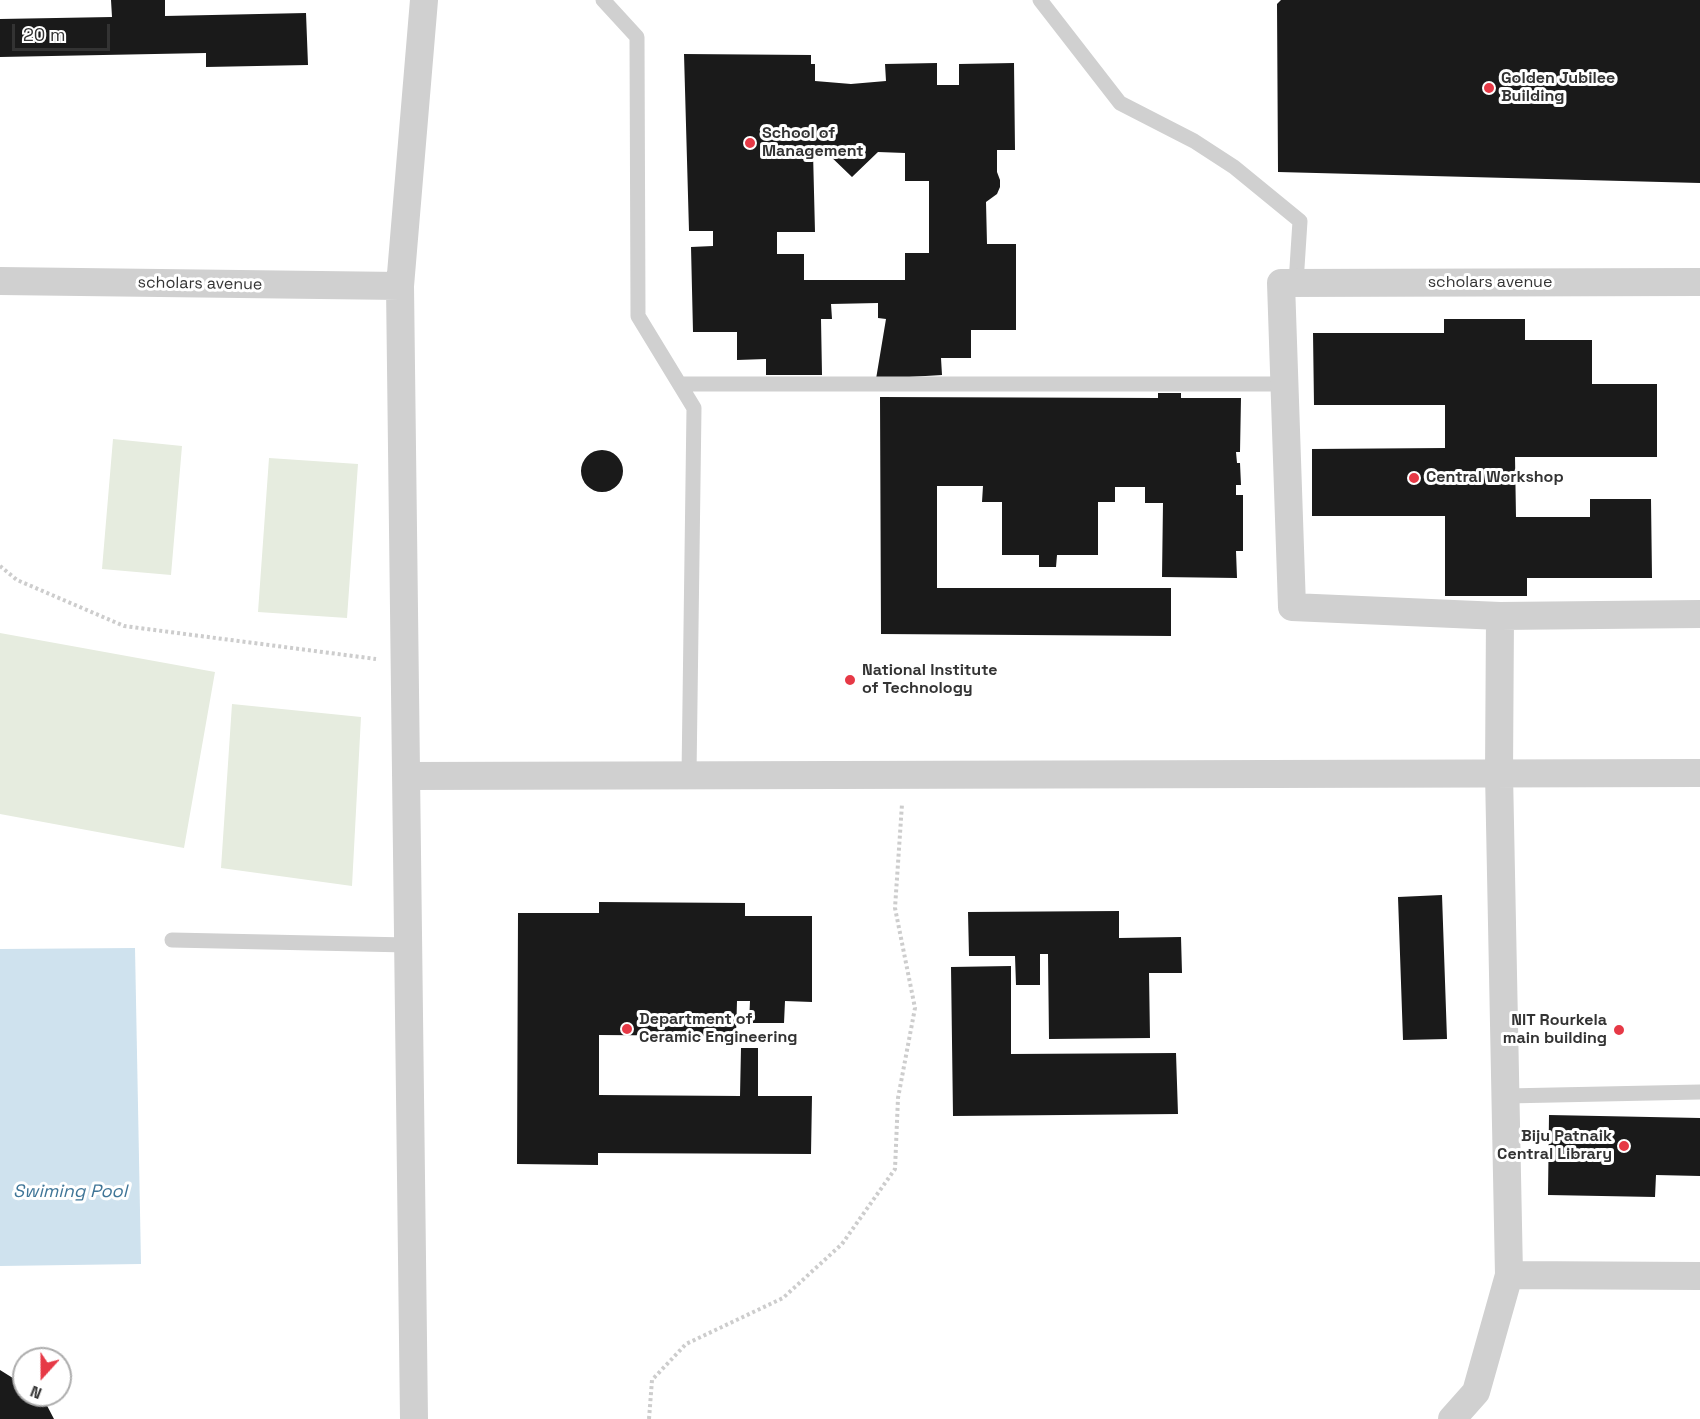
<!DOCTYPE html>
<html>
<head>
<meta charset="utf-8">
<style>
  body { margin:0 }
  #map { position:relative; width:1700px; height:1419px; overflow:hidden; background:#fff; font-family:"Space Grotesk",sans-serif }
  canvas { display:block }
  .north { position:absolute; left:12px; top:1347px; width:60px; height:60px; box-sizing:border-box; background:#fff; border:2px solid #adadad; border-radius:50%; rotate:201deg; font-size:16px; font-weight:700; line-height:24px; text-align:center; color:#333 }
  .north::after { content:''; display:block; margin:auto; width:21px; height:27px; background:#e63946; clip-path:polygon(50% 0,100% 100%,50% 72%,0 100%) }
  .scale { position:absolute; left:12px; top:24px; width:98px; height:27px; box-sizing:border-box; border:3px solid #333; border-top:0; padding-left:8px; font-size:18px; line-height:21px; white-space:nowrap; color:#333; -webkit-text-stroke:4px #fff; paint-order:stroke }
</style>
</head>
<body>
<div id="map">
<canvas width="1700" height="1419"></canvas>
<div class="north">N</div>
<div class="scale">20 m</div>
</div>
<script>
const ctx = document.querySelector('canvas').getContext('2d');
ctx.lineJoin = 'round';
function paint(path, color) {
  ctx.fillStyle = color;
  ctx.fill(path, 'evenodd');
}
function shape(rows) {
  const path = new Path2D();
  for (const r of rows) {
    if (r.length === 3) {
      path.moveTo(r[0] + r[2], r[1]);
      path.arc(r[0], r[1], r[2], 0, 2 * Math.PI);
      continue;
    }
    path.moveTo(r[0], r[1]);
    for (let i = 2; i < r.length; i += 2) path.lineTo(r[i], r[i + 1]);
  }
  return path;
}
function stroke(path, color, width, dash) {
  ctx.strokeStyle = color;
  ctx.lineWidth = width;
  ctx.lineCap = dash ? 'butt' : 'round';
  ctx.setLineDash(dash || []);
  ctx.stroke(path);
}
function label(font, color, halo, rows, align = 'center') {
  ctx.font = font + ' "Space Grotesk",sans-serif';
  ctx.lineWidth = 6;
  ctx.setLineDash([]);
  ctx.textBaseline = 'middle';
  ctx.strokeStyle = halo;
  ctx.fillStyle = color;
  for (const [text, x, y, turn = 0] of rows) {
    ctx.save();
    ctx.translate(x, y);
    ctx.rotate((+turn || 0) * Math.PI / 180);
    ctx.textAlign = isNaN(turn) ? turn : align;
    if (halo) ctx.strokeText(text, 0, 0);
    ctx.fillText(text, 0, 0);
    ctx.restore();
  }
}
paint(shape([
  [113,439,182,446,171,575,102,569],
  [269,458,358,464,347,618,258,612],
  [0,633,215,672,184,848,0,814],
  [232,704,361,717,352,886,221,868]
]), '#e6ecdf');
paint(shape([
  [135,948,141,1264,0,1266,0,949]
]), '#cfe2ee');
paint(shape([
  [111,0,165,0,165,16,306,13,308,65,206,67,206,53,0,57,0,19,112,17],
  [1281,0,1700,0,1700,183,1278,172,1277,4],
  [684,54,811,55,811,64,815,64,815,81,851,84,886,81,885,64,937,63,937,85,959,85,959,64,1014,63,1015,150,997,150,997,172,1000,180,1000,187,997,194,986,202,987,244,1016,244,1016,330,971,330,971,358,941,358,942,375,876,379,886,319,878,318,878,303,831,304,832,319,821,319,822,375,766,375,766,359,737,360,737,332,693,332,691,247,713,246,713,231,689,231],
  [813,152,826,152,852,177,878,152,905,153,905,181,929,181,929,253,905,253,905,280,804,280,804,254,777,254,777,232,815,232],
  [1444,319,1525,319,1525,340,1592,340,1592,384,1657,384,1657,457,1515,457,1516,517,1590,517,1590,499,1651,499,1652,578,1527,578,1527,596,1445,596,1445,516,1312,516,1312,449,1445,448,1445,405,1314,405,1313,333,1444,333],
  [1158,393,1181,393,1181,398,1241,398,1240,452,1236,452,1237,463,1240,463,1241,485,1236,485,1236,495,1243,495,1243,551,1236,551,1237,578,1162,577,1163,503,1145,503,1145,487,1115,487,1115,502,1098,502,1098,555,1057,555,1056,567,1039,567,1039,555,1002,555,1002,502,982,502,983,486,937,486,937,588,1171,588,1171,636,881,634,880,397,1158,398],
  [602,471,21],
  [1442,895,1447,1039,1403,1040,1398,897],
  [599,902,745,903,745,916,812,916,812,1002,785,1001,784,1023,749,1023,750,1001,737,1001,736,1036,599,1035,599,1095,740,1096,741,1048,758,1048,758,1096,812,1096,811,1154,598,1153,598,1165,517,1164,518,913,599,913],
  [1119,911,1119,938,1181,937,1182,973,1149,973,1150,1038,1049,1039,1048,954,1040,954,1040,985,1016,985,1015,956,969,956,968,912],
  [1011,966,1011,1054,1176,1053,1178,1114,953,1116,951,967],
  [1549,1115,1700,1118,1700,1176,1656,1175,1655,1197,1548,1195],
  [0,1370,24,1385,24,1395,42,1396,54,1419,0,1419]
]), '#1a1a1a');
stroke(shape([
  [0,566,17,580,124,626,376,659],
  [649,1419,652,1380,686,1344,783,1298,842,1244,895,1169,898,1098,915,1008,895,908,902,804]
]), '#cdcdcd', 4, [3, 3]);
stroke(shape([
  [603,0,637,37,638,316,694,408,689,775],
  [1040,0,1120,103,1194,141,1234,167,1300,221,1296,283],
  [680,384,1284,384],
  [172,940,408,945],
  [1506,1096,1700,1092]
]), '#d0d0d0', 15);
stroke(shape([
  [0,281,400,286],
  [1700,282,1281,283,1292,607,1500,616,1700,614],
  [1500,616,1499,773,1509,1275,1700,1276],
  [406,776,1700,773],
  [414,1419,400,286,424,0],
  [1452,1419,1476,1392,1509,1275]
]), '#d0d0d0', 28);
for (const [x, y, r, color] of [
  [1489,88,6,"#e63946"],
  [750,143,6,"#e63946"],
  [1414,478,6,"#e63946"],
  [850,680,6,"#e63946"],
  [627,1029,6,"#e63946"],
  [1619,1030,6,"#e63946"],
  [1624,1146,6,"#e63946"]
]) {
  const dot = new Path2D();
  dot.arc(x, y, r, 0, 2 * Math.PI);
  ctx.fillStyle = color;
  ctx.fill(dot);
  stroke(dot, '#fff', 2);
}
label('bold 16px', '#333', '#fff', [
  ["Golden Jubilee",1501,79],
  ["Building",1501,97],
  ["School of",762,134],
  ["Management",762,152],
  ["Central Workshop",1426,478],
  ["National Institute",862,671],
  ["of Technology",862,689],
  ["Department of",639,1020],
  ["Ceramic Engineering",639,1038],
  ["NIT Rourkela",1607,1021,"right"],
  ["main building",1607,1039,"right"],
  ["Biju Patnaik",1612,1137,"right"],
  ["Central Library",1612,1155,"right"]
], 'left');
label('16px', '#333', '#fff', [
  ["scholars avenue",1490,283],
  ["scholars avenue",200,284,1]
]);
label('italic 18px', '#3f7597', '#fff', [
  ["Swiming Pool",70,1192]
]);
</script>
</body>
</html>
